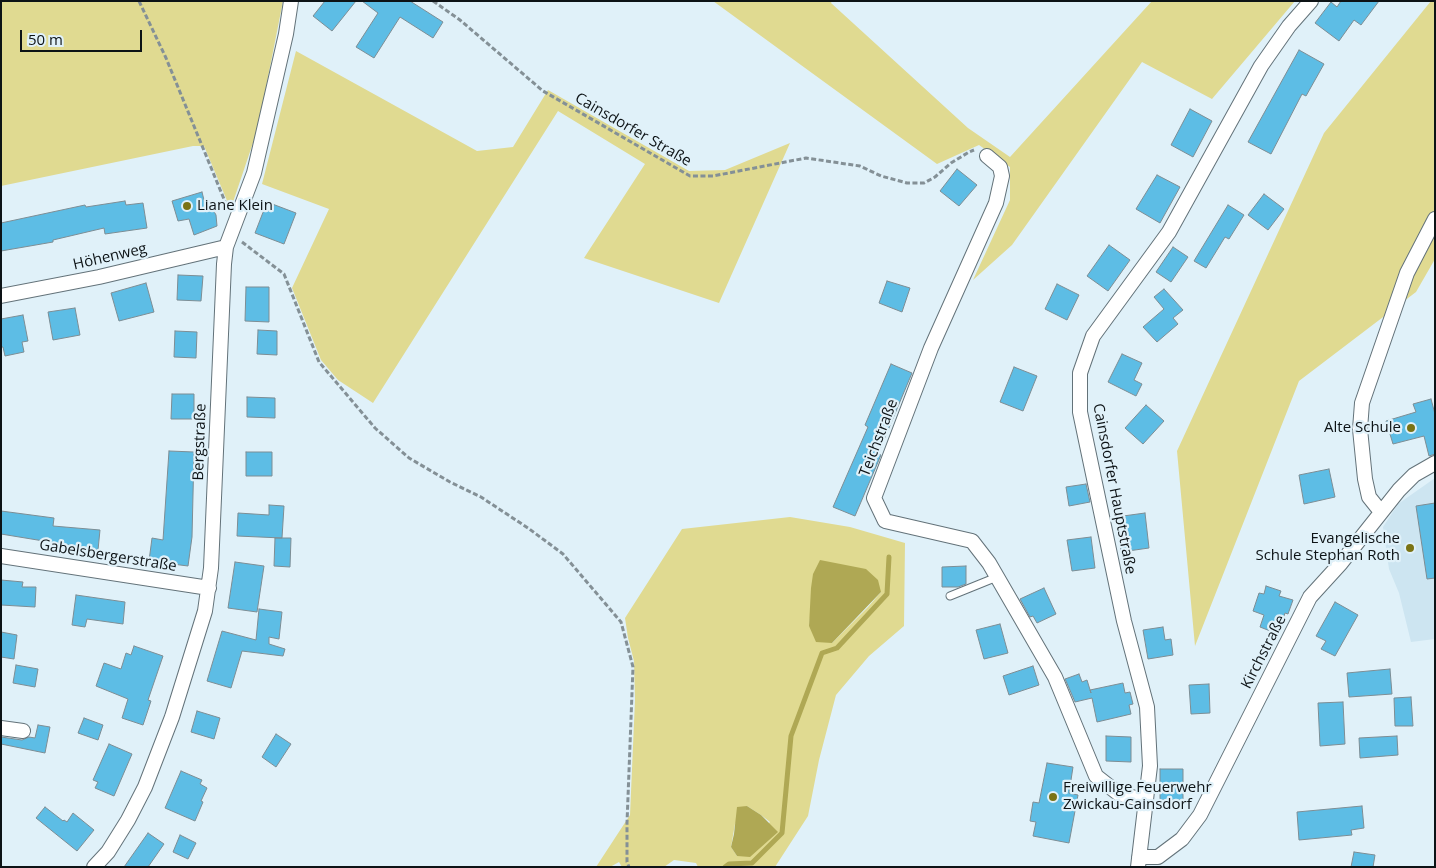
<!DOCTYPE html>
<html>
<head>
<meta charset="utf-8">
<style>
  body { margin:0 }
  #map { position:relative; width:1436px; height:868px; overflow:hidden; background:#e0f1f9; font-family:"Open Sans",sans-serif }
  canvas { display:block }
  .frame { position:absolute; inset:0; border:2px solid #0d1316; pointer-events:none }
  .scale { position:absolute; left:20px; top:30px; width:122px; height:22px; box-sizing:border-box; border:2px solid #0d1316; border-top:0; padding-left:6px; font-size:15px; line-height:18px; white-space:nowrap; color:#0d1316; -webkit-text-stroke:4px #e0f1f9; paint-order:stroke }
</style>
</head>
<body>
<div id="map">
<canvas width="1436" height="868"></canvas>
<div class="frame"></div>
<div class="scale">50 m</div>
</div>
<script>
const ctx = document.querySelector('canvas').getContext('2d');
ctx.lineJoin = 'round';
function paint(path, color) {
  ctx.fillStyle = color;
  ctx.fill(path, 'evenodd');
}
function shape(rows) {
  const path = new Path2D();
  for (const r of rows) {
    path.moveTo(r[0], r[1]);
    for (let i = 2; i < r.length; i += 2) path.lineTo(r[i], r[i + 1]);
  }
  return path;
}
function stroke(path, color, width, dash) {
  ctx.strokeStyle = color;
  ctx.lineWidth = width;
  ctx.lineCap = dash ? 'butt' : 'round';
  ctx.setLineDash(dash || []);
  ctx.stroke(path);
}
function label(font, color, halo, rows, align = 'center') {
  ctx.font = font + ' "Open Sans",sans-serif';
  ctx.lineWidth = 4.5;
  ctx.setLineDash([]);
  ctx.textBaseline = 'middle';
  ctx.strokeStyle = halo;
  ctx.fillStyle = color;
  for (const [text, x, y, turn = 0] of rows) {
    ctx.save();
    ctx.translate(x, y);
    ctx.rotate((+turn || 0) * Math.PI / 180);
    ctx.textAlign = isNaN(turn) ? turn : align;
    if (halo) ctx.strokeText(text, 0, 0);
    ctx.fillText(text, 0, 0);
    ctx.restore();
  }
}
paint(shape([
  [1435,478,1435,639,1411,642,1399,593,1389,569,1383,527,1398,504]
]), '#cde5f1');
paint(shape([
  [1,1,283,1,258,128,232,205,228,203,204,146,193,146,1,186],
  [713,1,832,1,831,3,968,128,1010,157,1152,1,1295,1,1212,99,1142,62,1012,245,973,280,1010,200,1010,167,979,145,937,164],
  [1431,1,1435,1,1435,259,1416,292,1299,381,1195,646,1177,451,1324,133],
  [296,51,477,151,513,147,548,90,689,171,725,170,790,143,719,303,584,258,645,164,558,111,373,403,338,380,321,360,292,288,329,209,262,184],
  [790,517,850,527,905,543,904,626,869,656,836,695,819,760,808,816,775,867,698,867,696,863,674,860,664,867,622,867,619,862,610,867,596,867,630,815,635,700,634,661,628,638,625,618,682,529],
  [881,592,868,607,832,643,809,626,811,608],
  [747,806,761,815,770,822,737,856,731,847,735,824]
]), '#e0da91');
paint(shape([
  [820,560,866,569,878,580,881,592,832,643,816,642,809,626,811,588,813,574],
  [747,806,761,815,778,832,750,857,737,856,731,847,734,834,737,807]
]), '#afa854');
stroke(shape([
  [725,867,729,864,752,863,782,833,791,736,822,653,837,648,887,594,889,557]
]), '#afa854', 5);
const building = shape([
  [325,1,356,1,332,31,313,16,325,1],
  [362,1,410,1,443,22,433,38,400,17,374,58,356,47,378,13,362,1],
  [1341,1,1379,1,1361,25,1354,20,1339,41,1315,23,1331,2,1337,7,1341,1],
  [1299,50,1324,64,1306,96,1302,94,1271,154,1248,142,1299,50],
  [1190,109,1212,121,1193,157,1171,145,1190,109],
  [957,169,977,185,959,206,940,191,957,169],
  [1157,175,1180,187,1160,223,1136,209,1157,175],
  [202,192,206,208,211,206,216,215,217,226,194,235,189,219,178,221,172,201,202,192],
  [1264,194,1284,209,1268,230,1248,215,1264,194],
  [125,201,126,205,143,203,147,228,105,234,104,228,53,240,53,242,1,251,1,223,85,205,86,207,125,201],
  [267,202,296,213,284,244,255,233,267,202],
  [1228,205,1244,215,1229,239,1225,237,1206,268,1194,261,1228,205],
  [1109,245,1130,260,1108,291,1087,276,1109,245],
  [1173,247,1188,257,1171,282,1156,272,1173,247],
  [178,275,203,276,201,301,177,300,178,275],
  [887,281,910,288,902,312,879,303,887,281],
  [146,283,154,312,119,321,111,293,146,283],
  [1057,284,1079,295,1067,320,1045,309,1057,284],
  [246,287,269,287,269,322,245,321,246,287],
  [1164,289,1183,310,1173,318,1178,324,1157,342,1143,327,1164,309,1154,297,1164,289],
  [75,308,80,335,53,340,48,312,75,308],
  [23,315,28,341,22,342,24,352,5,356,3,347,1,347,1,319,23,315],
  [258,330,277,331,277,355,257,354,258,330],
  [175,331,197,332,196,358,174,357,175,331],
  [1122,354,1142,363,1134,380,1142,384,1136,396,1108,382,1122,354],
  [891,364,912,373,878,454,881,455,855,516,833,507,868,427,865,425,891,364],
  [1014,367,1037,376,1023,411,1000,402,1014,367],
  [172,394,194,394,194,419,171,419,172,394],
  [247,397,275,398,275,418,247,417,247,397],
  [1431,399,1435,414,1435,454,1429,456,1424,436,1393,444,1386,421,1416,412,1413,404,1431,399],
  [1146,405,1164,421,1143,444,1125,428,1146,405],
  [169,451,194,452,192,537,188,566,149,561,152,538,163,540,169,451],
  [246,452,272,452,272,476,246,476,246,452],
  [1329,469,1335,497,1304,504,1299,475,1329,469],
  [1086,484,1090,502,1069,506,1066,487,1086,484],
  [1435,503,1435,578,1427,579,1416,506,1435,503],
  [269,505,284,506,282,538,237,536,238,513,269,515,269,505],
  [1,511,54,518,53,526,100,530,98,550,73,548,74,546,1,534,1,511],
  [1145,513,1149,548,1121,552,1116,517,1145,513],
  [1091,537,1095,568,1072,571,1067,540,1091,537],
  [275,538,291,538,290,567,274,566,275,538],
  [235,562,264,566,257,612,228,608,235,562],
  [966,566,966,584,958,587,942,587,942,567,966,566],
  [1,580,23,582,22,587,36,587,35,607,1,605,1,580],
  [1266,586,1281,591,1279,596,1293,600,1288,614,1285,613,1278,634,1260,627,1264,615,1253,611,1259,593,1264,594,1266,586],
  [1044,588,1056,614,1037,623,1033,616,1030,617,1020,599,1044,588],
  [76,595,125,602,123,624,87,619,85,627,72,625,76,595],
  [1335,602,1358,615,1335,656,1321,649,1326,641,1316,636,1335,602],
  [259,609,282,612,279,639,269,637,269,644,285,649,283,656,242,651,231,688,207,681,222,631,256,640,259,609],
  [1000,624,1008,653,984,659,976,630,1000,624],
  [1163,627,1165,640,1171,639,1173,655,1148,659,1143,630,1163,627],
  [1,632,17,635,14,659,1,657,1,632],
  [134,646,163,656,148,700,151,701,143,725,122,718,128,699,96,686,104,663,121,669,126,653,131,655,134,646],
  [16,665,38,669,35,687,13,683,16,665],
  [1033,666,1039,685,1009,695,1003,676,1033,666],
  [1390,669,1392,694,1349,697,1347,673,1390,669],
  [1079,674,1082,682,1087,680,1091,693,1090,690,1123,683,1125,693,1130,692,1133,704,1129,705,1131,714,1097,722,1092,698,1075,702,1066,681,1065,679,1079,674],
  [1209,684,1210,713,1191,714,1189,685,1209,684],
  [1411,697,1413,726,1395,726,1394,698,1411,697],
  [1343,702,1345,744,1320,746,1318,703,1343,702],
  [197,711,220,718,214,739,191,732,197,711],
  [84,718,103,725,98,740,78,733,84,718],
  [38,725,50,727,45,753,1,744,1,737,22,740,29,737,35,738,38,725],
  [276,734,291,744,276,767,262,757,276,734],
  [1106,736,1131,737,1131,762,1106,761,1106,736],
  [1397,736,1398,755,1360,758,1359,738,1397,736],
  [109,744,132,754,114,796,95,788,98,782,93,780,109,744],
  [1047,763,1073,767,1069,793,1078,795,1069,843,1033,836,1036,822,1030,821,1033,802,1039,803,1047,763],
  [1160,769,1183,769,1183,800,1160,800,1160,769],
  [181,771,202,780,200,784,207,788,201,801,203,802,195,821,165,808,181,771],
  [1362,806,1364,828,1351,830,1352,835,1299,840,1297,812,1362,806],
  [45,807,63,821,64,820,67,822,73,813,94,830,77,851,36,818,45,807],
  [148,833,164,844,148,867,124,867,148,833],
  [180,835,196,843,188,859,173,852,180,835],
  [1354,852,1375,855,1373,867,1351,867,1354,852]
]);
paint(building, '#5dbde5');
stroke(building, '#7d8d94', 1);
const lane = shape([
  [950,596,997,577]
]);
const street = shape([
  [987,156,1000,167,1002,176,996,203,931,348,874,498,885,521,972,541,989,563,1055,677,1096,776,1119,794,1145,800],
  [1,296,99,277,226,247],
  [1381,512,1369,497,1365,479,1360,429,1362,403,1407,273,1435,219],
  [1,556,209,588],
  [1,728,23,731],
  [1139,857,1158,857,1182,839,1200,815,1310,597,1341,563,1399,490,1414,475,1435,463],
  [94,867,108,852,128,820,145,787,172,717,205,611,211,568,224,264,226,247,254,173,286,34,291,1],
  [1138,867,1150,766,1147,707,1124,621,1080,412,1080,373,1093,336,1169,232,1261,66,1289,26,1311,1]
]);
stroke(lane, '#637279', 9);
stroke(street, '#637279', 16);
stroke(shape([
  [139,1,166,58,226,204],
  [433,1,460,20,543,91,690,176,713,176,806,158,860,166,881,176,907,183,924,183,935,177,951,163,969,152,974,150],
  [242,242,284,274,319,362,375,428,409,458,450,482,481,497,528,528,563,554,621,622,633,667,627,823,627,862,629,867]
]), '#849096', 3, [5, 2.5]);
stroke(lane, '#fff', 7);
stroke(street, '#fff', 14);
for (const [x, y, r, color] of [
  [187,206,5,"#7a7315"],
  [1411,428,5,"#7a7315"],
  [1410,548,5,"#7a7315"],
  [1053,797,5,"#7a7315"]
]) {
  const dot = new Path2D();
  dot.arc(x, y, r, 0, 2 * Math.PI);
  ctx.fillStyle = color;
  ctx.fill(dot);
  stroke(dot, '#e0f1f9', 2);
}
label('15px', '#0d1316', '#e0f1f9', [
  ["Cainsdorfer Straße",633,130,30],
  ["Höhenweg",110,257,-13],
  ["Teichstraße",879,438,-69],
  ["Bergstraße",200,442,-88],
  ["Cainsdorfer Hauptstraße",1114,489,79],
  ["Gabelsbergerstraße",108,556,9],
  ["Kirchstraße",1264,652,-63]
]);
label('15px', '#0d1316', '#e0f1f9', [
  ["Liane Klein",197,206],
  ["Alte Schule",1401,428,"right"],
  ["Evangelische",1400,539,"right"],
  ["Schule Stephan Roth",1400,556,"right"],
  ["Freiwillige Feuerwehr",1063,788],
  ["Zwickau-Cainsdorf",1063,805]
], 'left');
</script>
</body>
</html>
